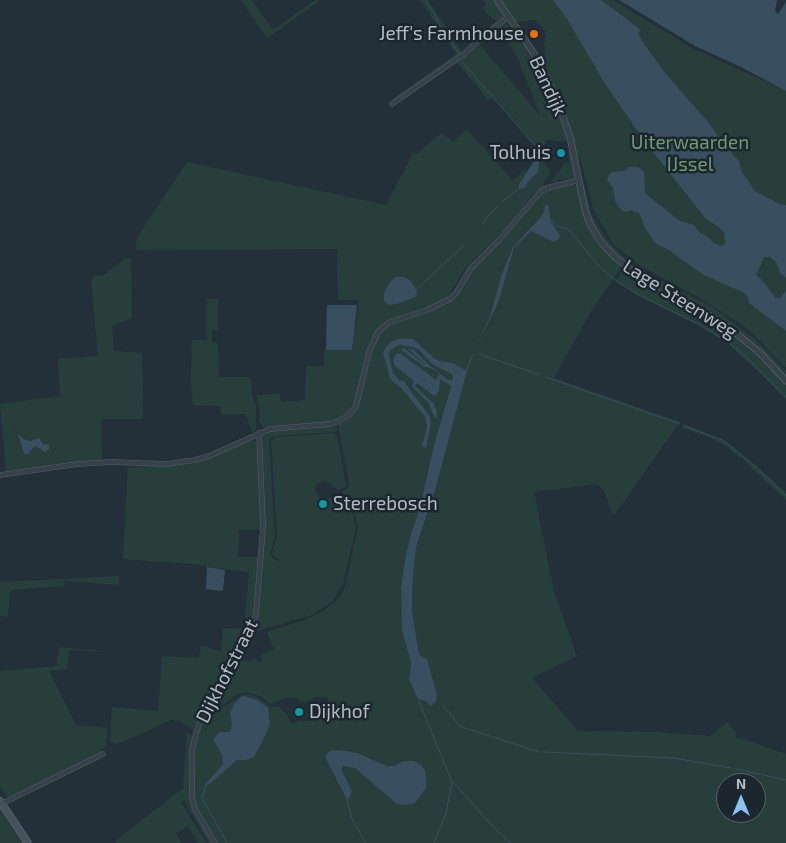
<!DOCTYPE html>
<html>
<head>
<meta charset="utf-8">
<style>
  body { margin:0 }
  #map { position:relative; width:786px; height:843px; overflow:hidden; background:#233039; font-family:"Exo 2",sans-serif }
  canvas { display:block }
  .north { position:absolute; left:716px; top:773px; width:50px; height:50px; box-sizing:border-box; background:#1c262e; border:1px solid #58626a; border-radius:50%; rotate:0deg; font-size:14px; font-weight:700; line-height:20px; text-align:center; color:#b2bcc5 }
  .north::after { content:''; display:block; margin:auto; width:18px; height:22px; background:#8ac3f2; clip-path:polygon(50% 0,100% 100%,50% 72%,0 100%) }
</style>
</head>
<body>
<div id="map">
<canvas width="786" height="843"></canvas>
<div class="north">N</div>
</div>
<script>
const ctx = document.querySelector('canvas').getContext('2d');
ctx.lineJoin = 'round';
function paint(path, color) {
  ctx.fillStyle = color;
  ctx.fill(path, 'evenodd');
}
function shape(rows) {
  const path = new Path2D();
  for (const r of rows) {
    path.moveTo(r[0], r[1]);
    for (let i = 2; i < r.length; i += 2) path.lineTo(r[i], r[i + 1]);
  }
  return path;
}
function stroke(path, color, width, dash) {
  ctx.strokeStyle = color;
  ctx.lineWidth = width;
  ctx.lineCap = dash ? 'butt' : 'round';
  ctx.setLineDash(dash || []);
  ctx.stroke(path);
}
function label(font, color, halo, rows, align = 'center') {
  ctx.font = font + ' "Exo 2",sans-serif';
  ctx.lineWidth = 5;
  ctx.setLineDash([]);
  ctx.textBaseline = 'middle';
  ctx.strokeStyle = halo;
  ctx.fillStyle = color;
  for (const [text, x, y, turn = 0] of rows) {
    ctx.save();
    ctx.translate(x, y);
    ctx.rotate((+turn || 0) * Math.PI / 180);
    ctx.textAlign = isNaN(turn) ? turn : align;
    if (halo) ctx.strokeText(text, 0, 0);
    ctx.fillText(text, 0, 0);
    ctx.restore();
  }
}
paint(shape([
  [241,0,252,0,273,30,315,0,321,0,267,38],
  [420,0,428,0,463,53,394,101,390,101,456,54],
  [483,0,495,0,503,14,502,18,499,20,494,20,482,8,486,5],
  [500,0,613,0,692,48,786,91,786,368,754,335,738,322,703,300,639,265,613,244,594,211,580,158,577,157,567,114,552,80,547,74,544,45,546,37,545,30,535,20,515,22],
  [506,21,510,29,524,45,533,59,553,101,567,136,567,142,547,140,539,154,551,173,544,181,544,187,533,194,504,230,466,267,447,298,414,313,388,321,378,330,371,341,363,367,355,405,344,417,330,423,278,426,266,429,261,425,259,420,260,409,256,395,280,394,281,402,305,400,306,366,324,366,324,350,352,350,359,300,338,300,337,249,135,250,138,236,187,162,386,205,412,155,410,152,417,154,441,133,453,142,467,129,513,181,525,170,527,173,518,186,527,183,535,176,538,161,536,161,536,147,493,97,488,101,479,88,455,61,469,54,473,45],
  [499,30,514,51,519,61,541,117,480,45],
  [404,277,410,280,416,297,397,304,389,305,383,299],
  [571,152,574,171,574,178,558,180,558,182,554,183,553,182,549,184,565,163,568,163,570,172,568,153],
  [583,180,591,213,596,222,608,241,618,251,629,263,648,274,711,306,739,327,756,340,786,371,786,378,761,351,722,319,694,302,637,273,616,255,599,234,589,217,581,181],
  [573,183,578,187,598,240,620,266,620,269,589,315,554,378,680,422,615,514,612,513,604,490,596,484,534,492,554,592,577,656,532,678,578,731,655,732,710,736,727,722,736,733,736,738,746,740,786,754,786,843,215,843,203,823,195,804,193,791,196,738,210,711,225,706,242,695,250,695,256,696,271,707,279,706,283,712,286,712,291,724,301,721,302,722,330,711,328,707,328,698,316,697,306,702,301,701,297,698,289,697,270,704,260,696,246,692,238,694,222,705,217,706,214,703,241,657,246,662,256,658,258,662,262,660,260,656,274,649,267,632,304,620,323,611,337,600,345,587,358,527,351,501,342,492,348,488,349,483,338,425,353,412,371,352,379,334,390,324,447,303,468,274,540,193],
  [545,208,551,215,551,222,557,231,551,241,531,231,514,248,498,303,473,353,490,316,513,247,531,229,544,212],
  [401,338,413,339,434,358,440,361,453,363,467,371,436,487,417,544,415,556,412,590,412,610,419,655,418,699,409,675,411,663,402,630,401,588,405,560,410,537,420,507,434,445,451,385,440,379,438,387,430,393,417,383,415,386,437,412,433,410,412,384,414,381,395,366,393,361,401,354,436,380,439,375,402,350,408,351,424,365,425,363,408,348,414,350,430,366,448,380,452,380,454,375,432,364,419,350,412,347,399,345,390,350,389,355,393,373,399,380,404,381,413,394,430,416,431,424,426,447,422,446,427,426,425,417,402,389,390,379,384,357],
  [270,724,254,757,246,760,237,760,211,783,204,787,209,779,223,764,222,755,214,742,230,732,232,726],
  [339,750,369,757,388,766,394,766,403,761,419,796,415,803,369,780,355,768,351,766,344,766,341,769,352,791,345,798,339,784,326,759],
  [726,783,756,783,756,813,726,813],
  [131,258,132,318,112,326,114,351,142,353,143,419,101,419,102,462,6,472,0,404,60,396,58,359,98,356,91,280,96,275,100,276,105,274,125,259],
  [16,426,17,433,24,439,30,441,41,440,44,445,40,448,35,446,29,453,24,454,15,430],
  [623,271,625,271,713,321,728,331,724,340,699,325,637,295,615,281],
  [207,299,218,299,218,330,212,330,212,343,218,343,219,377,251,377,252,395,256,406,256,430,252,433,246,414,221,415,220,406,193,405,191,383,192,340,207,340],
  [735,335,764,362,786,385,786,400,760,373,727,343,730,336],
  [336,424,337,430,336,432,274,436,269,439,275,537,270,554,275,560,280,561,281,560,276,558,272,554,277,537,271,440,276,437,334,433,338,438,346,487,338,490,329,483,322,481,317,484,315,491,319,495,319,509,324,510,324,508,327,508,327,499,338,495,341,495,349,502,351,508,356,527,343,584,333,601,312,615,254,632,252,631,258,613,261,579,261,438,265,433,270,430],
  [684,424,726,441,771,479,786,493,786,500,743,460,724,445,708,437,681,428],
  [251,440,256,441,258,444,262,529,239,530,238,557,260,557,254,613,235,659,195,730,179,721,171,720,118,744,112,743,110,741,112,707,158,711,162,656,199,658,201,645,221,652,223,628,244,629,249,572,207,567,205,565,123,559,128,467,189,463,198,461],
  [119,576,118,585,65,581,64,586,10,590,8,617,0,616,0,578,1,582],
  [59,647,113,652,69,650,67,669,49,671,76,725,108,728,106,745,100,753,9,799,0,786,0,671,57,666],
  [187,732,191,735,192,738,189,764,191,804,194,812,212,843,209,843,184,801,188,797,181,802,206,843,198,843,188,826,176,833,182,843,113,843,183,788],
  [0,809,3,811,23,843,0,843]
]), '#283e3b');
paint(shape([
  [553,0,601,0,641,30,638,34,646,47,666,74,708,122,726,147,739,161,742,172,755,191,779,204,786,205,786,278,780,273,776,262,770,257,764,257,756,275,760,278,776,298,780,298,786,291,786,331,749,303,748,297,744,293,702,274,669,250,656,244,645,228,639,213,631,210,627,212,622,211,615,201,613,188,607,180,609,175,612,172,625,171,629,167,638,167,644,172,645,193,651,198,680,221,694,225,700,233,705,235,714,243,721,246,725,244,724,232,716,225,706,219,646,143,604,82,567,19],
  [619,0,777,0,775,11,778,14,786,2,786,91,741,67,695,46],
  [534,161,538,161,539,163,538,172,527,183,526,187,520,189,518,186],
  [545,205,549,206,549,209,551,222,560,235,559,238,555,242,551,241,531,231,514,248,498,303,473,353,490,316,502,274,513,247,539,219,544,212],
  [395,277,404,277,410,280,417,291,416,297,397,304,389,305,384,301,384,293,389,283],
  [327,305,357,305,352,350,326,350],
  [401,338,413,339,434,358,440,361,453,363,467,371,436,487,417,544,415,556,412,590,412,610,419,655,427,659,437,695,436,701,431,706,426,701,418,699,409,679,411,663,402,630,401,588,405,560,410,537,420,507,434,445,451,386,440,379,439,391,434,396,417,383,415,386,434,404,437,412,436,418,435,418,428,403,412,386,414,381,395,366,393,361,395,355,400,353,436,380,439,374,430,368,425,367,401,350,403,348,408,351,424,364,425,364,407,348,408,348,414,350,430,366,448,380,452,380,453,375,432,364,419,350,412,347,399,345,390,350,389,355,393,373,399,380,404,381,413,394,430,416,431,424,426,448,422,446,427,426,425,417,402,389,390,379,384,357,383,353,386,347,391,342],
  [15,426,17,433,24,439,30,441,39,438,44,445,49,444,49,449,45,452,35,446,28,454,24,454],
  [207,567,225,570,223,590,221,591,206,589],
  [244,696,257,700,268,708,270,724,266,734,254,757,246,760,237,760,211,783,203,787,223,764,222,755,214,741,214,738,220,732,230,732,232,726,230,713,234,704,241,697],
  [339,750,357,753,388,766,394,766,403,761,414,761,421,765,425,770,426,779,426,788,415,803,407,805,397,804,355,768,344,766,341,769,352,791,349,798,347,800,326,759,326,754,330,751]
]), '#374f5f');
stroke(shape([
  [425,0,436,16,441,28,459,53],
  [462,62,538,149],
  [500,203,520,188],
  [551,219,558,227,568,229,600,267,618,282,641,296,698,324,723,339],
  [483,225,487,217,498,206],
  [416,290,464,245],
  [728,342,745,356,786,397],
  [479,354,540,375],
  [466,371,473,354],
  [546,377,680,424],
  [684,426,722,440,734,449,755,466,786,496],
  [418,699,452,782,446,813,434,843],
  [442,705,450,713,459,726,539,752],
  [543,752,674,758,731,768],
  [736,769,786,780],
  [453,782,497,831,511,843],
  [206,786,202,798,227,843],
  [347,800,352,819,366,843]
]), '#374f5f', 1);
const minor = shape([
  [392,104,464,54,482,37,509,16],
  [0,475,78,464,112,462,167,464,195,460,209,456,270,429,330,424,339,421,349,415,356,406,369,352,378,332,383,327,390,322,427,310,450,299,456,293,471,268,499,240,540,192,547,188,579,180],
  [1,804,103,754],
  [215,843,195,809,192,798,192,752,196,733,200,723,228,675,256,615,263,527,259,433]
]);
const tertiary = shape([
  [497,0,533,52,556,96,570,137,585,210,590,224,601,242,615,257,635,273,706,313,731,329,761,354,786,381]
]);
const secondary = shape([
  [0,801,28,843]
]);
stroke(minor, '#555f67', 5.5);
stroke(tertiary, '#555f67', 7);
stroke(secondary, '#555f67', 8);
stroke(minor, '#364149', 4.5);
stroke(tertiary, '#364149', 5.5);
stroke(secondary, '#45515c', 6);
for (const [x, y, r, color] of [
  [534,34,5,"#e8710a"],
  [561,153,5,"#0f9aa8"],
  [323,504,5,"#0f9aa8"],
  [299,712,5,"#0f9aa8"]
]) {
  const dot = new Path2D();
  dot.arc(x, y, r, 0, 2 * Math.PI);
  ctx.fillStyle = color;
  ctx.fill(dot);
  stroke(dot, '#1c262e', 2);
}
label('19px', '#b2bcc5', '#1c262e', [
  ["Jeff's Farmhouse",524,34],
  ["Tolhuis",551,153],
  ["Sterrebosch",333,504,"left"],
  ["Dijkhof",309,712,"left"]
], 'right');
label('19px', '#b2bcc5', '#1c262e', [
  ["Bandijk",548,86,65],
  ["Lage Steenweg",680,299,32],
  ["Dijkhofstraat",227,671,-63]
]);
label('19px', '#719a74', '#1c262e', [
  ["Uiterwaarden",690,143],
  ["IJssel",690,165]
]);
</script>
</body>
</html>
